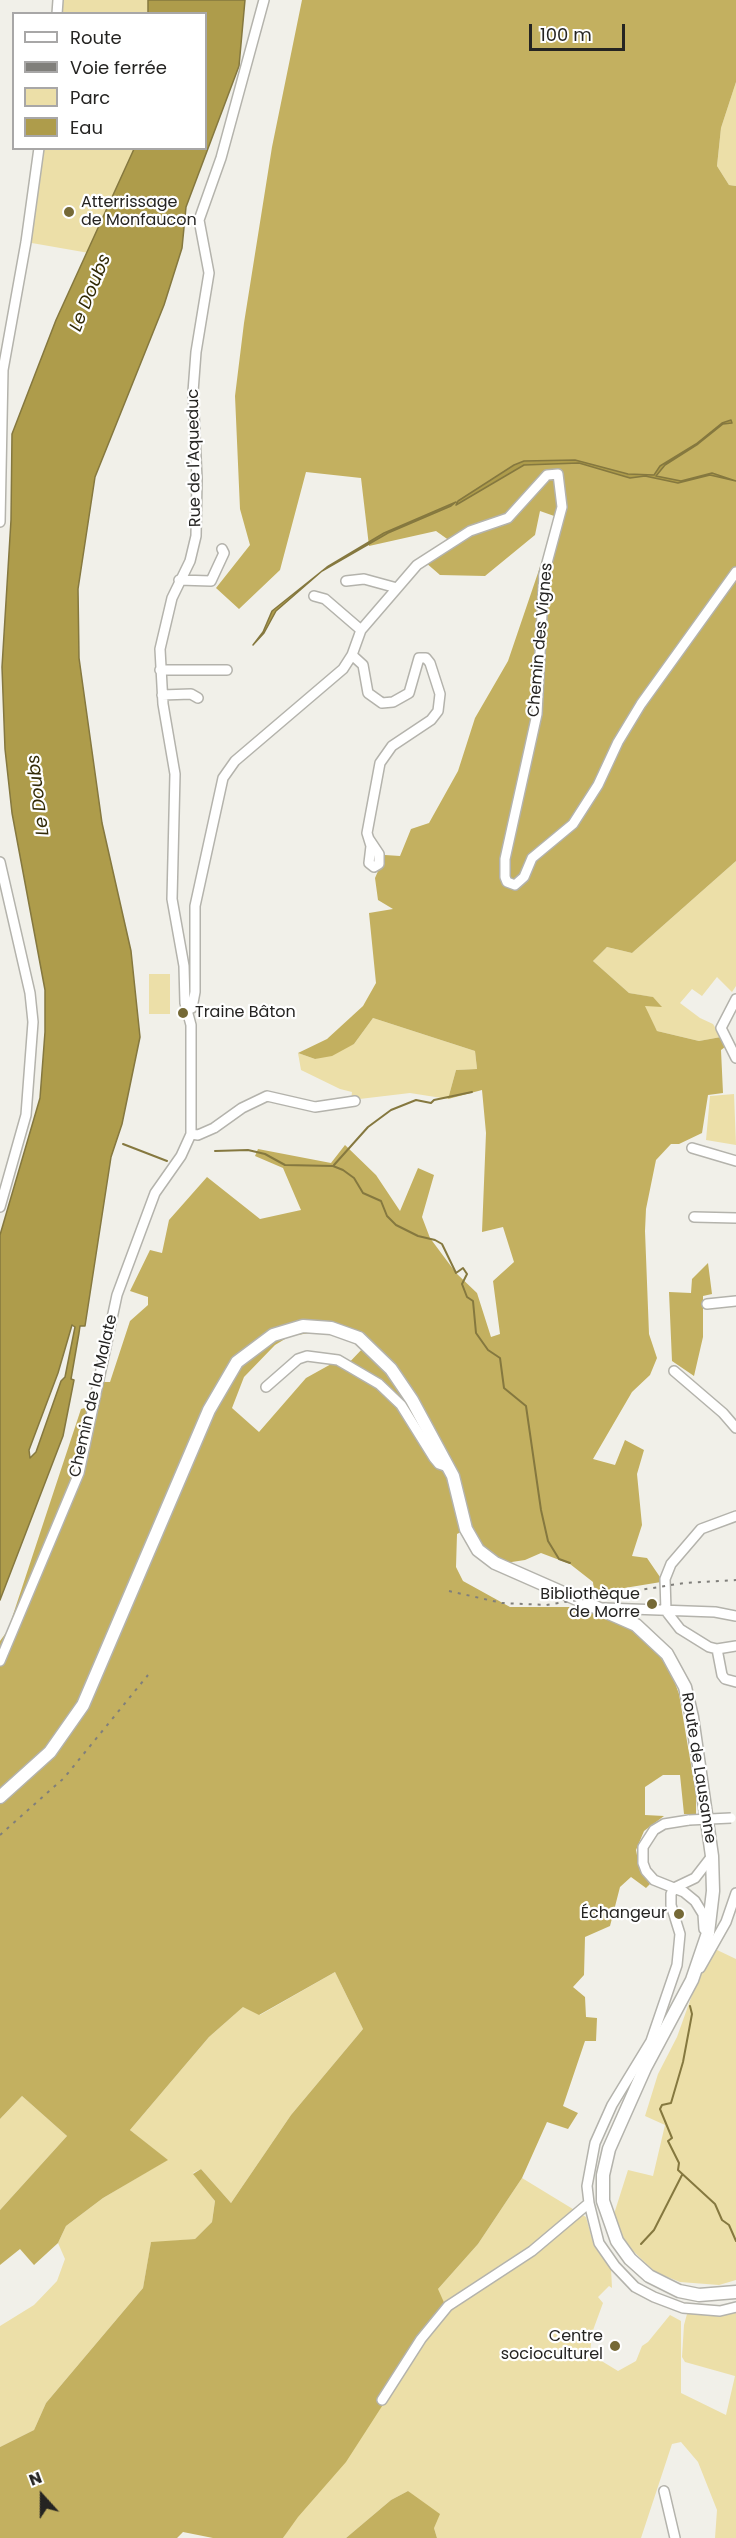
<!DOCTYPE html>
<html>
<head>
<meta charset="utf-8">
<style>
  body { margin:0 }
  #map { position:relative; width:736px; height:2538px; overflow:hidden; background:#f1f0e9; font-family:Poppins,sans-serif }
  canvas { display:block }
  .legend { position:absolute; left:12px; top:12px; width:195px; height:138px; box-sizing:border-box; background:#fff; border:2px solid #a8a7a7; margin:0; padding:8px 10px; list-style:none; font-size:18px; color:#252422 }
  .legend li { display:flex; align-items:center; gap:12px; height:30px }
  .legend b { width:30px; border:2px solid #a8a7a7 }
  .north { position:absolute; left:12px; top:2466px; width:60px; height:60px; -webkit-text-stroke:4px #fff; paint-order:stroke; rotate:339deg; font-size:16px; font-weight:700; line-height:24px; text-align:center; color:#252422 }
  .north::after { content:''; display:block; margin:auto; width:21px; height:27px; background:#252422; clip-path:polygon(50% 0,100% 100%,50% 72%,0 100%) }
  .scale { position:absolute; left:529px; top:24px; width:96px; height:27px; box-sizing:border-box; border:3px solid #252422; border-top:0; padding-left:8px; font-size:18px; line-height:21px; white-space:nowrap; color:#252422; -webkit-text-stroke:4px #fff; paint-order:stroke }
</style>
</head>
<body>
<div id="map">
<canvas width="736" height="2538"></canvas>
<ul class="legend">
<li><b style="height:8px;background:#fff"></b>Route</li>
<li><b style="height:8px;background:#807f7b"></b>Voie ferrée</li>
<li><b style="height:16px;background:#ecdfa8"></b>Parc</li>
<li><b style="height:16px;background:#ae9c4b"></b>Eau</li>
</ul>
<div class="north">N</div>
<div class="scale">100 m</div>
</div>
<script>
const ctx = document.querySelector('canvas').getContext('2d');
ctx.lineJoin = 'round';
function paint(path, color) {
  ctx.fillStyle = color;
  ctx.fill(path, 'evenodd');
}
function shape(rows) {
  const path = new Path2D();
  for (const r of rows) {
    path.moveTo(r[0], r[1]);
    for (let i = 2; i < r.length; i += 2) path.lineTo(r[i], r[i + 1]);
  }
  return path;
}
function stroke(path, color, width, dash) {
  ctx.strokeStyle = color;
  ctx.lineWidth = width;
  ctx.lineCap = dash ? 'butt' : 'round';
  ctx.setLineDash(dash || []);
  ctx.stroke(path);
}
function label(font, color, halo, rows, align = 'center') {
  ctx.font = font + ' Poppins,sans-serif';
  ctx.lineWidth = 4.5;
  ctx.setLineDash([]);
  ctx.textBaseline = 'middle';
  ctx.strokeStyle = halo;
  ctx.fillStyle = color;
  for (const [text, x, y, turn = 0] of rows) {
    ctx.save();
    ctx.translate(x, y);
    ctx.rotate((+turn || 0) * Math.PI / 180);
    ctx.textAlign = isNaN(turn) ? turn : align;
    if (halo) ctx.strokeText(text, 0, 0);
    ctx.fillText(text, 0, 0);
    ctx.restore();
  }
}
paint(shape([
  [57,0,148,0,148,13,57,14],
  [736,82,736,186,729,185,717,166,721,128],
  [39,149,134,149,89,253,26,242],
  [736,861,736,986,732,992,717,977,702,996,692,989,680,1003,700,1018,713,1024,721,1037,699,1041,657,1031,644,1006,661,1006,652,997,629,993,593,961,607,947,632,953],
  [149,974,170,974,170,1014,149,1014],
  [373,1018,475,1051,477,1069,456,1070,448,1099,410,1093,351,1100,352,1092,340,1089,301,1070,298,1053,315,1059,354,1044],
  [734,1094,736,1145,706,1140,710,1096],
  [715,1949,736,1959,736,2280,719,2285,680,2282,655,2272,631,2249,619,2231,614,2214,628,2170,653,2176,665,2125,645,2116,658,2074,677,2037,697,1981],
  [335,1972,363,2029,291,2115,231,2203,201,2169,193,2173,215,2201,212,2222,195,2239,151,2243,143,2288,46,2403,34,2430,0,2447,0,2326,34,2305,57,2281,65,2259,58,2243,66,2226,103,2198,167,2160,130,2130,209,2037,244,2006,260,2015],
  [22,2096,67,2136,0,2210,0,2119],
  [522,2178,586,2217,594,2246,611,2268,612,2288,609,2286,598,2297,603,2303,592,2333,590,2354,618,2371,636,2361,642,2346,648,2342,670,2315,681,2321,681,2393,726,2415,735,2376,685,2362,682,2357,684,2325,687,2314,736,2311,736,2538,715,2538,717,2510,698,2462,681,2442,672,2444,641,2538,437,2538,434,2528,408,2491,391,2500,346,2538,283,2538,438,2289,478,2244]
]), '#ecdfa8');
paint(shape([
  [302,0,736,0,736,82,721,128,717,166,729,185,736,186,736,861,632,953,607,947,593,961,629,993,653,997,662,1007,645,1006,657,1031,699,1041,721,1037,725,1047,721,1050,723,1093,708,1095,702,1133,679,1144,671,1144,656,1160,646,1209,645,1231,649,1334,657,1358,650,1375,632,1392,593,1459,615,1465,625,1440,644,1450,637,1474,642,1525,632,1556,647,1558,660,1577,661,1582,594,1593,593,1582,570,1564,541,1553,525,1560,505,1563,487,1552,469,1528,457,1534,456,1567,463,1581,510,1607,580,1607,628,1627,648,1643,670,1669,679,1694,696,1794,696,1814,684,1814,680,1775,663,1775,645,1787,645,1815,664,1816,644,1831,636,1850,640,1871,650,1884,646,1888,631,1877,620,1887,610,1926,585,1937,584,1975,573,1987,585,1997,586,2017,597,2018,596,2041,585,2041,563,2106,578,2113,568,2129,547,2122,522,2178,478,2244,438,2289,446,2307,346,2462,298,2517,283,2538,213,2538,183,2532,177,2538,0,2538,0,2447,34,2430,46,2403,143,2288,151,2242,195,2239,212,2222,215,2201,193,2174,201,2169,231,2203,291,2115,363,2029,335,1972,259,2015,243,2007,209,2037,130,2130,168,2160,103,2198,66,2226,58,2243,34,2265,20,2249,0,2265,0,2210,67,2136,22,2096,0,2119,0,1641,8,1630,81,1409,98,1404,101,1382,110,1382,130,1321,148,1305,148,1297,130,1291,150,1250,162,1253,169,1220,207,1177,260,1219,301,1210,283,1168,255,1156,258,1149,331,1163,345,1145,376,1175,400,1211,418,1168,434,1175,422,1217,430,1238,456,1273,477,1293,491,1337,500,1334,493,1281,514,1262,503,1227,482,1232,486,1133,482,1090,448,1099,456,1070,477,1069,475,1051,373,1018,354,1044,332,1056,315,1059,298,1053,327,1039,363,1006,376,983,369,913,393,909,378,900,375,878,385,855,400,856,411,829,429,823,458,771,475,718,508,661,557,517,540,511,535,535,485,576,440,575,425,562,450,541,436,531,369,546,361,478,306,472,280,570,239,609,216,588,250,545,240,509,235,396,244,323,272,147],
  [317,1332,341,1335,364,1347,344,1368,333,1363,306,1378,259,1432,232,1408,244,1377,275,1345,290,1336],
  [708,1263,712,1294,703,1296,703,1337,694,1376,672,1361,669,1292,691,1293,692,1279],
  [408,2491,440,2514,434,2528,437,2538,346,2538,391,2500]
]), '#c3b060');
const water = shape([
  [148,0,245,0,239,66,186,207,182,248,164,305,95,477,78,589,79,658,102,823,131,951,140,1037,122,1124,111,1157,85,1326,80,1326,79,1333,71,1379,74,1380,63,1436,0,1600,0,1235,40,1098,45,1032,45,990,12,813,5,749,2,667,11,520,12,434,56,320,134,149,206,148,206,14,148,13,148,0],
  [72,1325,75,1327,65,1377,61,1381,36,1452,30,1458,29,1450,58,1373,72,1325],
  [731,420,732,423,723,424,698,444,665,465,656,476,681,481,712,473,736,481,710,475,678,483,645,476,630,478,579,463,524,465,456,505,458,501,514,465,524,461,575,460,628,474,654,475,660,466,696,444,722,423,731,420],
  [456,502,451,506,388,533,322,571,276,611,264,633,253,645,263,632,272,611,327,567,384,533,456,502]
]);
paint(water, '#ae9c4b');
stroke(water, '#85783f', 1.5);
stroke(shape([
  [123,1144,167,1161],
  [215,1151,248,1150,265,1154,285,1165,333,1166,343,1170,354,1178,363,1193,381,1201,387,1216,396,1225,418,1236,435,1240,442,1244,456,1273,463,1268,467,1274,462,1284,467,1297,473,1301,476,1333,488,1350,500,1358,504,1388,526,1406,541,1510,548,1541,559,1559,570,1563],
  [334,1165,368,1127,391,1110,416,1100,431,1103,434,1100,472,1092],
  [690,2006,692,2014,683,2062,671,2103,662,2105,660,2109,672,2138,668,2141,679,2163,678,2170,715,2204,722,2220,729,2225,736,2241],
  [641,2244,654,2230,682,2175]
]), '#85783f', 2);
const minor = shape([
  [57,14,58,0],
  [0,522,3,370,26,242,39,148],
  [179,580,211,581,224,553,222,549],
  [346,581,364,579,397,588],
  [314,596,325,599,361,630],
  [352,655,363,665,368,693,382,703,393,702,409,693,419,658,426,658,430,663,440,694,438,711,431,720,392,746,380,763,367,833,371,846,369,863,374,867,379,864,379,854,369,839],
  [160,670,227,670],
  [162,695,191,694,198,698],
  [0,862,30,993,33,1022,26,1115,0,1207],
  [736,999,721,1028,736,1058],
  [187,1009,192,1008,195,992,195,906,223,778,235,761,343,669,352,655,361,630,417,565,470,531,508,518,547,475,558,474,562,507,544,574,537,714,505,859,505,877,507,882,515,885,524,877,532,858,573,824,598,785,618,742,641,704,736,572],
  [191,1134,198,1135,214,1128,242,1108,267,1096,315,1107,355,1101],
  [692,1148,736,1161],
  [694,1217,736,1218],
  [707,1304,736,1301],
  [674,1371,723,1413,736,1428],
  [266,1387,298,1359,307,1356,338,1360,379,1384,401,1405,434,1458,439,1464,448,1467],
  [604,1608,715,1612,736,1616],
  [666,1611,665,1579,671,1564,701,1529,736,1516],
  [666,1611,680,1629,709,1647,717,1649,736,1646],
  [717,1649,722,1675,725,1679,736,1682],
  [0,1661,79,1473,117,1295,155,1193,181,1156,191,1134,191,1025,185,1003,184,966,172,899,175,774,163,704,160,649,172,598,190,561,196,536,197,479,193,392,196,352,209,273,199,220,221,158,264,0],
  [689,1820,664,1824,654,1830,643,1847,643,1863,646,1871,654,1880,684,1892,695,1901,703,1914,704,1929],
  [674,1888,671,1894,671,1905,680,1934,677,1965,651,2041,612,2105,595,2143,587,2186,589,2203,599,2243,615,2266,635,2287,654,2297,683,2308,720,2311,736,2307],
  [674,1888,695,1878,712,1856],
  [700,1968,726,1922,736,1893],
  [382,2400,421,2339,448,2306,532,2251,589,2203],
  [664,2491,675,2538]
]);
const major = shape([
  [0,1797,50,1752,83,1705,209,1410,237,1362,273,1335,303,1326,331,1328,359,1338,391,1369,412,1400,453,1476,466,1529,478,1550,495,1563,636,1625,667,1654,685,1687,692,1717,712,1856,713,1891,708,1933,692,1980,645,2068,609,2149,603,2175,603,2201,617,2241,630,2259,649,2276,679,2291,699,2295,736,2292]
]);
stroke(minor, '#b4b3ac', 12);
stroke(major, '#b4b3ac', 15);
stroke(minor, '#fff', 9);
stroke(major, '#fff', 12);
stroke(shape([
  [449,1591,502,1603,546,1605,684,1583,736,1580],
  [0,1835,64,1778,148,1675]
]), '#807f7b', 2, [3, 6]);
const minorBridge = shape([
  [689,1820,731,1818]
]);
stroke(minorBridge, '#b4b3ac', 12, []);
stroke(minorBridge, '#fff', 9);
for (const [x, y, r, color] of [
  [69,212,6,"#756936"],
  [183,1013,6,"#756936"],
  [652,1604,6,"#756936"],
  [679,1914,6,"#756936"],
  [615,2346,6,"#756936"]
]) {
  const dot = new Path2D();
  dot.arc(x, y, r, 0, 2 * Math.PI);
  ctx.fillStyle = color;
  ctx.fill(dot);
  stroke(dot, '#fff', 2);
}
label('16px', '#252422', '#fff', [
  ["Atterrissage",81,203,"left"],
  ["de Monfaucon",81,221,"left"],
  ["Traine Bâton",195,1013,"left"],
  ["Bibliothèque",640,1595],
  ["de Morre",640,1613],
  ["Échangeur",667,1914],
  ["Centre",603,2337],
  ["socioculturel",603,2355]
], 'right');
label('16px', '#252422', '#fff', [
  ["Rue de l'Aqueduc",195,458,-91],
  ["Chemin des Vignes",541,640,-85],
  ["Chemin de la Malate",94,1396,-77],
  ["Route de Lausanne",698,1768,81]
]);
label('italic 18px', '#322a06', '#fff', [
  ["Le Doubs",91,293,-68],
  ["Le Doubs",39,795,-97]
]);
</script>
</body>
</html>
